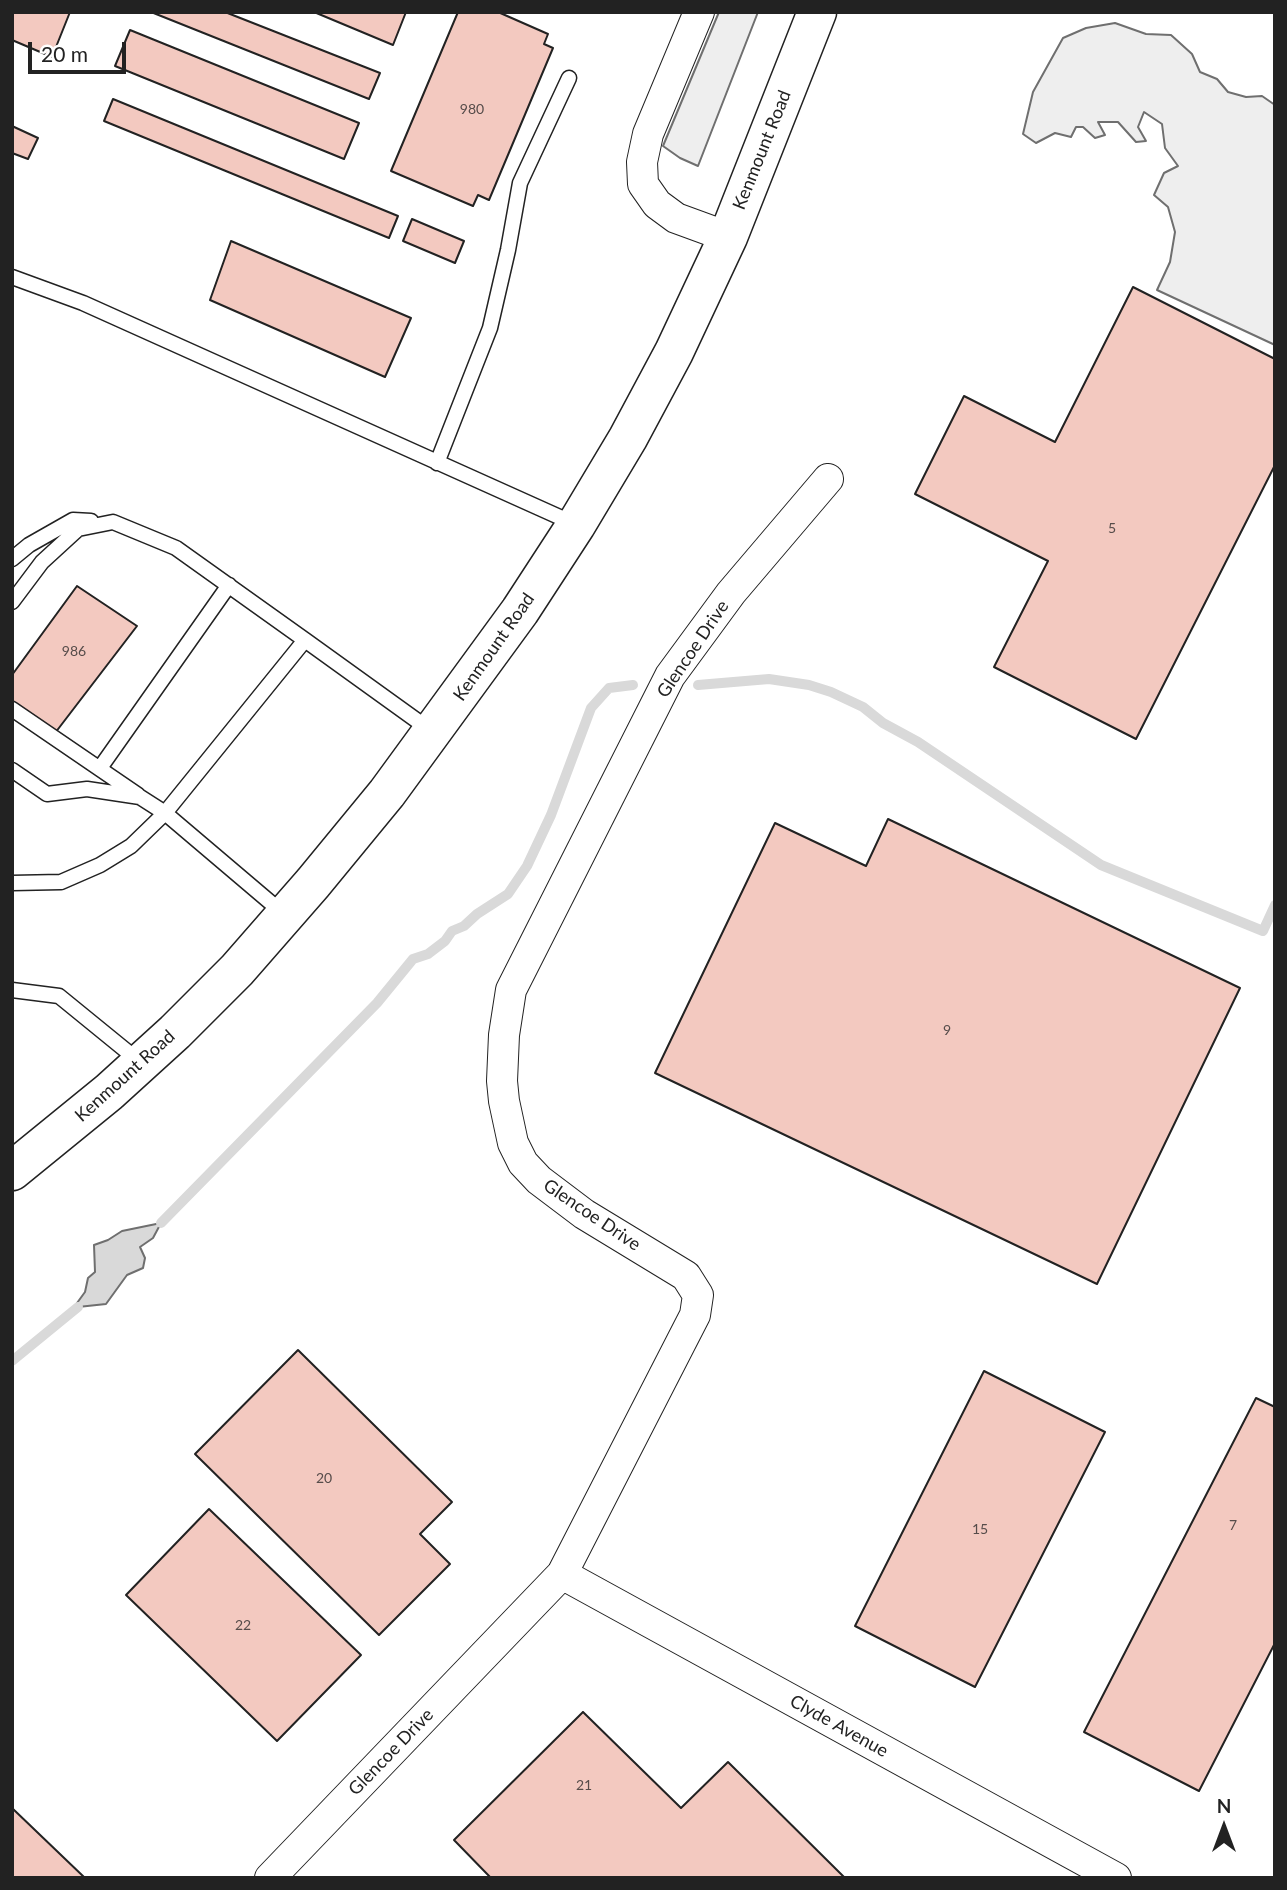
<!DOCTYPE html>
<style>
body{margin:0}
#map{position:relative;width:1287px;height:1890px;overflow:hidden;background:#fff;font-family:Lato,sans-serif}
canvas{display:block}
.frame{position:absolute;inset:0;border:14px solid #222;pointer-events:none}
.north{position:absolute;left:1189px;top:1792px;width:70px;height:70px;-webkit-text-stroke:5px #fff;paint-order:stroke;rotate:0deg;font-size:19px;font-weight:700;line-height:28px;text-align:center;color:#222}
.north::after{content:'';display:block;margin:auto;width:24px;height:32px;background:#222;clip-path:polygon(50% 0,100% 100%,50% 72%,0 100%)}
.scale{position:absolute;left:28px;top:42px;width:98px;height:32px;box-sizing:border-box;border:4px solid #222;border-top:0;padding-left:9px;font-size:21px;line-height:24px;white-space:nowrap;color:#222;-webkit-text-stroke:5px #fff;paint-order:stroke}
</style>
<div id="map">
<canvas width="1287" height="1890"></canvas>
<div class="frame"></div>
<div class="north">N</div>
<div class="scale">20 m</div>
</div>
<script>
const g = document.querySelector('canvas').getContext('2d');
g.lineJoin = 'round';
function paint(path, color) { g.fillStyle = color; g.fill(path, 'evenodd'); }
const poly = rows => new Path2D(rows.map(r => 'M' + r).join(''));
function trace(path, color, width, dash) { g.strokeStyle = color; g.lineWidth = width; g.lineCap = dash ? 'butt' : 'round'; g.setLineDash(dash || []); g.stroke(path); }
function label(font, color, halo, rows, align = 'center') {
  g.font = font + ' Lato,sans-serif'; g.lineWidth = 5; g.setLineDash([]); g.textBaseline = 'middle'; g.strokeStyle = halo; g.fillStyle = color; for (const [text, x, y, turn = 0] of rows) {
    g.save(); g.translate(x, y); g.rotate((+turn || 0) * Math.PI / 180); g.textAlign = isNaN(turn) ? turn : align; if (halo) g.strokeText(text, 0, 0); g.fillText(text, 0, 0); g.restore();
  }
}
const green = poly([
 [719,12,758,12,698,166,680,158,663,146,719,12],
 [1115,23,1146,34,1171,35,1192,54,1200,72,1217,79,1228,92,1246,97,1262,96,1275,105,1275,345,1157,290,1170,262,1175,232,1168,207,1154,195,1164,173,1178,166,1165,148,1162,124,1144,112,1138,127,1146,141,1136,142,1118,122,1098,122,1105,135,1095,138,1083,127,1076,127,1071,137,1055,133,1036,143,1023,134,1033,92,1063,38,1086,28,1115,23]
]);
paint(green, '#eee');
trace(green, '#6f6f6f', 2);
const water = poly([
 [161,1223,153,1238,140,1247,145,1258,143,1268,127,1275,106,1304,78,1307,77,1303,85,1292,88,1278,95,1272,94,1245,108,1240,122,1231,161,1223]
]);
paint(water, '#d9d9d9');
trace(water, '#6f6f6f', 2);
trace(poly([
 [698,685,769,679,809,685,831,692,863,707,883,723,918,742,1101,865,1263,931,1275,905],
 [161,1223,377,1003,413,959,428,954,445,941,452,931,464,926,477,914,508,894,527,866,551,815,591,708,609,688,633,685],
 [12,1361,78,1307]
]), '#d9d9d9', 10);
const building = poly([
 [12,12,70,12,52,57,12,40,12,12],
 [151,12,225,12,380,73,369,99,151,12],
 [314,12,406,12,393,45,314,12],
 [458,12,498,12,548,34,544,44,553,48,489,200,478,195,473,206,391,171,458,12],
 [130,30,359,123,344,159,115,66,130,30],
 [113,99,398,216,389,238,104,121,113,99],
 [12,126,38,138,28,159,12,153,12,126],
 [412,219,464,241,455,263,403,241,412,219],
 [231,241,411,318,385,377,210,300,231,241],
 [1133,287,1275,359,1275,465,1136,739,994,667,1048,561,915,494,964,396,1055,442,1133,287],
 [77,586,137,626,52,737,12,712,12,675,77,586],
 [888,819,1240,988,1097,1284,655,1073,775,823,866,866,888,819],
 [298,1350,452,1502,420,1534,450,1564,379,1635,195,1454,298,1350],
 [984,1371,1105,1432,975,1687,855,1626,984,1371],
 [1256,1398,1275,1407,1275,1643,1199,1791,1084,1732,1256,1398],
 [209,1509,361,1655,277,1741,126,1595,209,1509],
 [583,1712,681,1808,728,1762,845,1878,491,1878,454,1840,583,1712],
 [12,1808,85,1878,12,1878,12,1808]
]);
paint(building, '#f3c9c0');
trace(building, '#222', 2);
const service = poly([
 [12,277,83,303,575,524],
 [437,463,490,328,508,250,520,183,569,78],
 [12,559,29,545,73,520,91,521],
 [12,602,42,562,78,529,113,522,176,548,305,640],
 [12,709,138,795],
 [100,768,229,585],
 [12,770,47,794,87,789,140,797,165,813,131,846,100,865,61,882,12,883],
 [284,914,165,813,305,640,430,730],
 [12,990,59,996,140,1062]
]);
const minor = poly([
 [699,12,648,134,642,162,643,184,657,204,676,218,728,237],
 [562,1574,1116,1878],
 [270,1878,562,1574,695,1315,698,1295,686,1276,584,1214,539,1180,523,1163,513,1143,504,1101,502,1081,504,1035,511,990,670,676,731,593,828,479]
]);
const primary = poly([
 [12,1171,109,1092,175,1032,237,970,313,883,387,793,520,611,576,525,628,438,674,352,728,237,817,12]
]);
trace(service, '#222', 17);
trace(minor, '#222', 32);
trace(primary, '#222', 41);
trace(service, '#fff', 14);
trace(minor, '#fff', 30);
trace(primary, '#fff', 38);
label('14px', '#564c4a', null, [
 ["980",472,109],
 ["5",1112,528],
 ["986",74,651],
 ["9",947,1030],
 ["20",324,1478],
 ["7",1233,1525],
 ["15",980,1529],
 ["22",243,1625],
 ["21",584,1785]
]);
label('18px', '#222', '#fff', [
 ["Kenmount Road",762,150,-68],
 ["Kenmount Road",494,647,-55],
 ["Glencoe Drive",693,649,-56],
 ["Kenmount Road",125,1076,-42],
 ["Glencoe Drive",592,1215,34],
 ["Clyde Avenue",839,1726,29],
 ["Glencoe Drive",391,1752,-46]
]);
</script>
